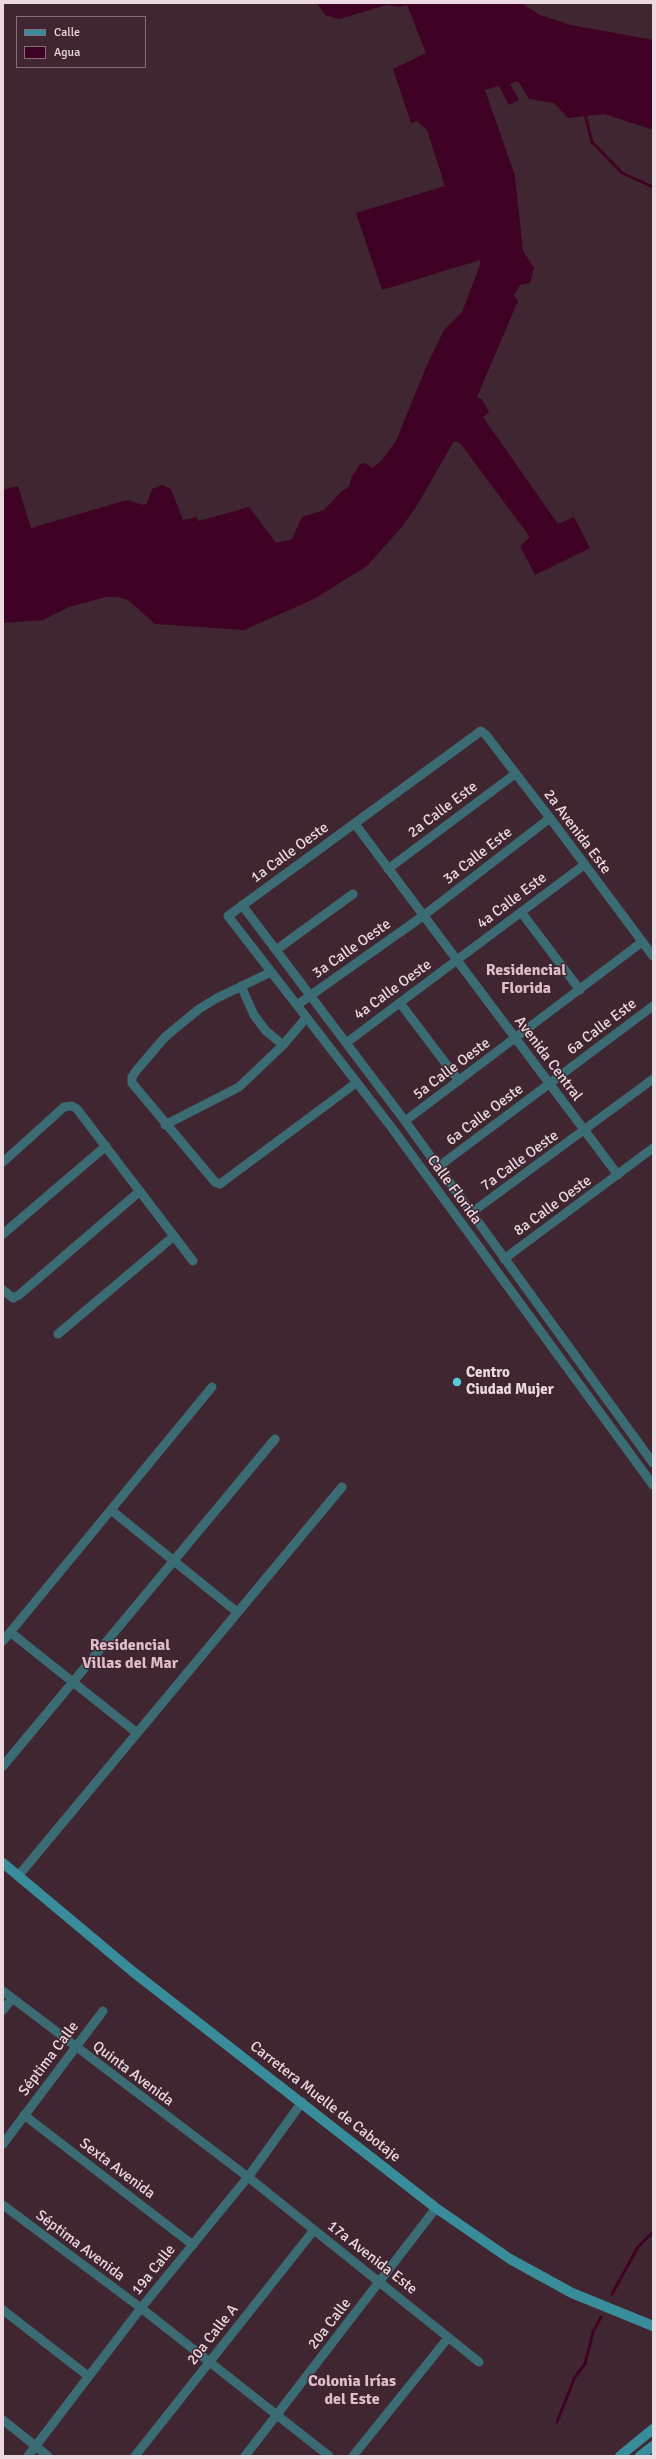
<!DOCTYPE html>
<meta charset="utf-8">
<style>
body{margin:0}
#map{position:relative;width:656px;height:2459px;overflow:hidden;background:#402631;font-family:Signika,sans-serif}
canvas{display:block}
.frame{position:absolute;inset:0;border:4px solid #ebd9df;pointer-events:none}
.legend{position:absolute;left:16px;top:16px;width:130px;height:52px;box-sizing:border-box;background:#402631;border:1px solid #846e77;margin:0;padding:5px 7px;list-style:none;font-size:12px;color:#ebd9df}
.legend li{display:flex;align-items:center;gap:8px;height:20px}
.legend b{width:20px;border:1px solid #846e77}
</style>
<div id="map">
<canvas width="656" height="2459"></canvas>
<div class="frame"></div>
<ul class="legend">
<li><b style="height:5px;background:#398d9b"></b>Calle</li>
<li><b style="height:11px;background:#3f0224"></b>Agua</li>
</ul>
</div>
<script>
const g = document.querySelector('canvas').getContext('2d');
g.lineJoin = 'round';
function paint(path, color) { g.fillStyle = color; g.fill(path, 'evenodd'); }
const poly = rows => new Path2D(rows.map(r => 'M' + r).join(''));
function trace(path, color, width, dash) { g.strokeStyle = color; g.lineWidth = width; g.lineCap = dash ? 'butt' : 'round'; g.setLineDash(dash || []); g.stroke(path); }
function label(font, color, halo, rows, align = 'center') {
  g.font = font + ' Signika,sans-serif'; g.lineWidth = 3; g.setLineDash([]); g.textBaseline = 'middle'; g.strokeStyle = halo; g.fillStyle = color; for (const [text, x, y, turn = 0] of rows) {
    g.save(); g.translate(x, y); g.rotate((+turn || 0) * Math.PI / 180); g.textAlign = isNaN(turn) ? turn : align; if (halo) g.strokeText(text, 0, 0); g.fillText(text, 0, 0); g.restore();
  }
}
paint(poly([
 [317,3,521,3,540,15,571,25,653,40,653,130,604,114,568,118,554,103,529,99,518,81,510,84,519,100,509,105,499,86,485,90,515,176,523,251,534,268,530,283,520,285,514,295,518,301,477,397,482,399,489,412,483,417,558,524,574,517,590,548,535,575,520,546,530,537,460,443,454,441,418,504,401,528,367,566,314,599,244,630,155,624,128,600,117,597,106,597,69,607,43,620,3,623,3,490,18,486,31,528,127,500,144,505,147,503,152,489,162,485,171,489,183,520,196,517,199,521,249,507,276,543,292,539,302,517,324,510,342,491,349,487,352,476,360,464,364,463,373,468,382,460,396,441,427,365,444,330,462,312,480,265,480,260,382,290,356,213,445,186,427,130,417,121,411,123,393,69,426,53,407,5,399,7,387,5,339,19,325,15]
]), '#3f0224');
trace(poly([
 [585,114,592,142,622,173,653,187],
 [612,2294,638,2247,653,2232],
 [557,2422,575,2377,585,2364,593,2332,601,2317]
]), '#3f0224', 3);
trace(poly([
 [355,824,618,1175],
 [388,869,515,774],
 [242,905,405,1121,653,1463],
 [521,912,580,990],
 [276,950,353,894],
 [653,956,550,818,486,735,481,731,228,916,392,1128,653,1485],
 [271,972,217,998,199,1009,165,1037,136,1071,132,1077,132,1083,215,1182,220,1184,356,1083],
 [241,986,254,1015,266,1031,283,1045],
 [400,1003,459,1081],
 [297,1005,423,916,550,818],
 [346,1043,584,865],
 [405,1121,642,942],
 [165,1125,239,1087,283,1045,306,1018],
 [3,1162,64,1107,72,1106,77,1109,193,1261],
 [438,1167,653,1006],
 [471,1213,653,1079],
 [3,1234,106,1146],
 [504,1259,653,1148],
 [3,1290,13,1298,19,1295,140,1191],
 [58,1334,174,1236],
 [111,1510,237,1612],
 [10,1632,137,1733],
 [3,1641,212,1387],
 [3,1766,275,1439],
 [19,1875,342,1487],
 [3,1991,248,2177,479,2362],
 [3,2010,12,1999],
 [24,2115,193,2245],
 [3,2144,103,2011],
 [3,2205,141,2308,329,2456],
 [3,2310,88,2376],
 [3,2420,48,2456],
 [28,2456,141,2308,248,2177,302,2102],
 [135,2456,314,2230],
 [245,2456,436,2208],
 [353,2456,448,2338]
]), '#3b6c74', 9);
trace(poly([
 [3,1863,132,1971,436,2208,510,2259,572,2293,653,2326],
 [620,2456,653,2429],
 [640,2456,653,2446]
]), '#398d9b', 10);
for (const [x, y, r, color] of [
 [457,1382,5,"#54cadd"]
]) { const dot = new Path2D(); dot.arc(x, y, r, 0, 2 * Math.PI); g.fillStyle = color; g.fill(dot); trace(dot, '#402631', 1.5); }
label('15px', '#ebd9df', '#402631', [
 ["2a Calle Este",443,810,-37],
 ["2a Avenida Este",577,832,53],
 ["1a Calle Oeste",290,853,-36],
 ["3a Calle Este",478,856,-38],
 ["4a Calle Este",512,901,-37],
 ["3a Calle Oeste",352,949,-35],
 ["4a Calle Oeste",393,990,-36],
 ["6a Calle Este",602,1027,-37],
 ["Avenida Central",548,1059,53],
 ["5a Calle Oeste",452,1069,-37],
 ["6a Calle Oeste",485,1115,-37],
 ["7a Calle Oeste",520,1161,-36],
 ["Calle Florida",454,1190,54],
 ["8a Calle Oeste",553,1206,-36],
 ["Séptima Calle",49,2059,-53],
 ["Quinta Avenida",133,2074,37],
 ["Carretera Muelle de Cabotaje",325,2102,38],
 ["Sexta Avenida",117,2169,37],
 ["Séptima Avenida",80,2246,37],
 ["17a Avenida Este",372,2258,38],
 ["19a Calle",154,2270,-51],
 ["20a Calle",330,2324,-52],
 ["20a Calle A",213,2335,-52]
]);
label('bold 15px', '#ebd9df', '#402631', [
 ["Centro",466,1373],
 ["Ciudad Mujer",466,1390]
], 'left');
label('bold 16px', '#e0bdca', '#402631', [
 ["Residencial",526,971],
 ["Florida",526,989],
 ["Residencial",130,1646],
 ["Villas del Mar",130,1664],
 ["Colonia Irías",352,2382],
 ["del Este",352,2400]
]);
</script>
